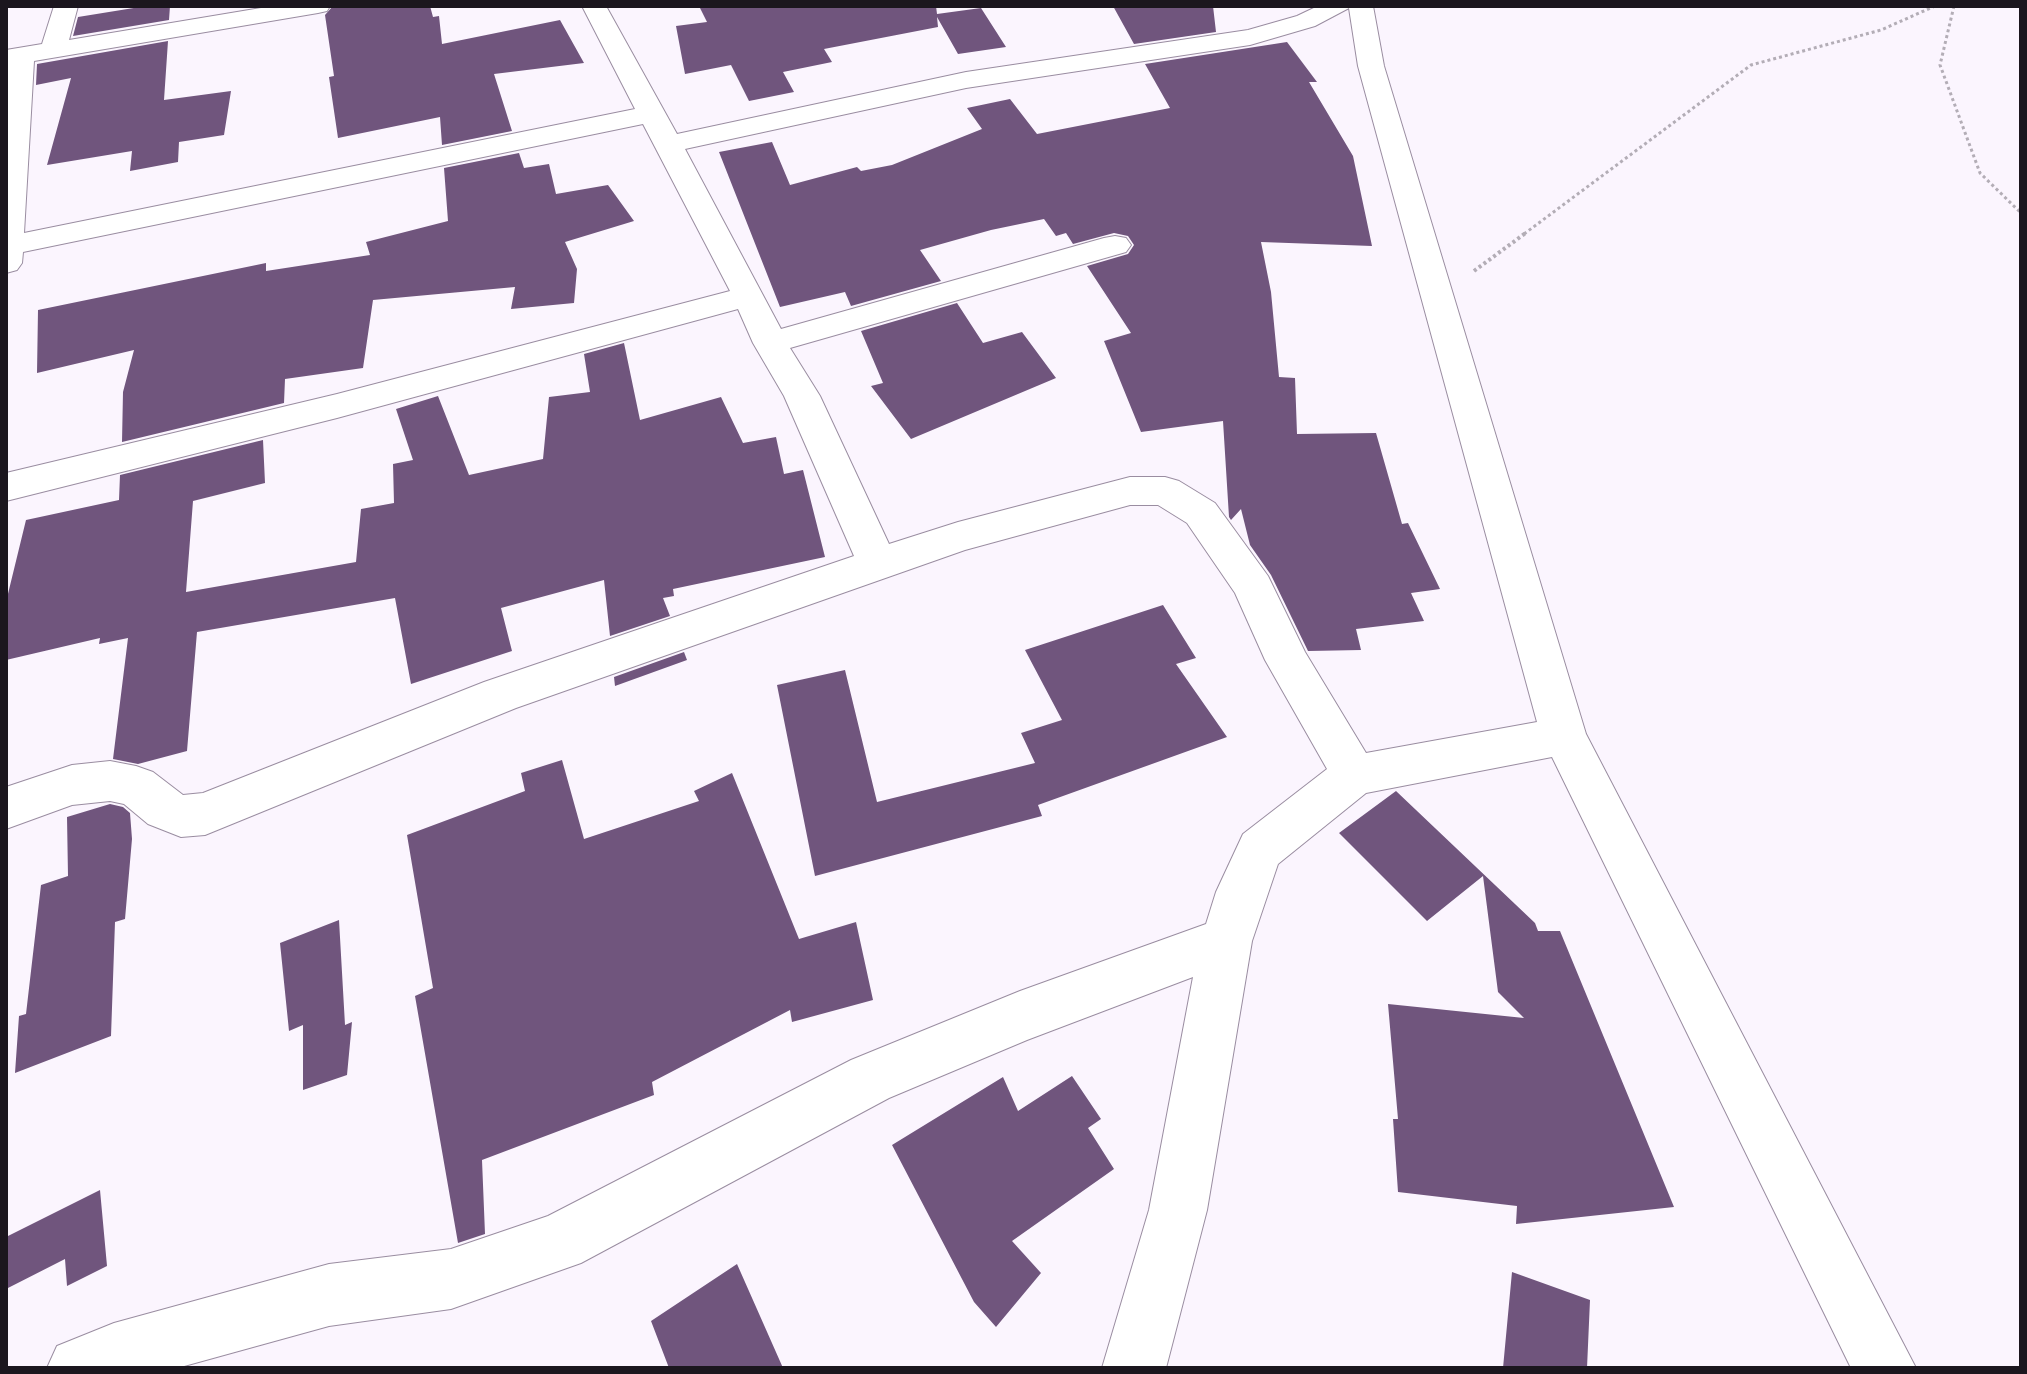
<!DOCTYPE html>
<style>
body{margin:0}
#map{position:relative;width:2027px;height:1374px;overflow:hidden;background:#fbf5fe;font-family:"Times New Roman",serif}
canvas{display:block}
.frame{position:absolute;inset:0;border:8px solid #1b161e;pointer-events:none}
</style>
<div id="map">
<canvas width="2027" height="1374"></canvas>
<div class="frame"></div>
</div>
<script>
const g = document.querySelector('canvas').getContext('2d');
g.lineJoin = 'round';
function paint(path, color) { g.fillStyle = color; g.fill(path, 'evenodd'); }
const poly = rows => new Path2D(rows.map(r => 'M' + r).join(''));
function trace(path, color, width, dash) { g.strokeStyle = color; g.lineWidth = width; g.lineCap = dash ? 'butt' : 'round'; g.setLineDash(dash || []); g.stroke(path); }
paint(poly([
 [146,6,170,6,169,20,73,36,78,17],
 [333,6,430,6,433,17,439,16,442,44,560,20,584,63,494,74,512,131,442,145,440,117,338,138,329,77,334,76,325,15],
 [699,6,936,6,937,14,981,8,1006,47,958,54,937,17,938,27,824,49,832,62,783,72,794,92,749,101,731,65,685,74,676,26,707,22],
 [1113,6,1213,6,1216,32,1134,44],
 [168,41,164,100,231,91,224,135,179,142,178,162,130,171,132,151,47,165,71,78,36,85,37,64],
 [1287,42,1317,82,1309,82,1353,156,1372,246,1261,242,1271,292,1279,377,1295,378,1297,434,1376,433,1402,524,1408,523,1440,589,1411,593,1424,621,1356,629,1361,650,1308,651,1271,575,1250,545,1241,509,1231,520,1229,517,1223,421,1141,432,1104,341,1131,333,1087,266,1128,254,1134,245,1128,236,1114,233,1073,244,1066,233,1056,236,1044,219,991,230,920,250,941,281,851,306,845,292,780,307,719,152,772,142,790,185,857,167,861,171,892,165,982,129,967,108,1010,99,1037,134,1170,108,1145,64],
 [519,153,524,168,549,164,556,194,608,185,634,221,565,242,577,269,574,303,511,309,515,287,373,300,363,368,285,379,284,403,122,442,123,392,134,350,37,373,38,310,266,263,266,271,370,255,366,242,448,221,444,168],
 [957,303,983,343,1022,332,1056,378,911,439,871,386,883,383,861,331],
 [624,343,640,420,721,397,743,443,776,437,784,474,803,470,825,557,673,589,674,596,663,598,670,616,610,636,604,580,501,608,512,651,411,684,395,598,197,632,187,751,138,764,113,759,128,638,99,644,100,638,6,660,6,602,26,520,119,500,120,475,263,440,265,483,193,501,186,592,356,562,361,509,394,503,393,464,413,460,396,409,438,396,469,475,543,459,549,397,590,392,584,354],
 [1163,605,1196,658,1176,664,1227,737,1038,805,1042,816,815,876,777,685,845,670,877,802,1035,763,1021,733,1062,720,1025,650],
 [684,652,687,660,615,686,614,677],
 [562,760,584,839,699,801,694,791,732,773,799,939,856,922,873,1000,792,1022,790,1010,652,1082,654,1095,482,1160,485,1234,458,1243,415,996,433,988,407,835,525,791,521,773],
 [1396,791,1535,923,1538,931,1560,931,1674,1207,1516,1224,1517,1206,1398,1192,1393,1119,1398,1119,1388,1004,1524,1018,1498,992,1483,876,1427,921,1339,833],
 [110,804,123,807,130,813,132,839,125,919,115,922,111,1036,15,1073,19,1016,26,1014,41,885,68,876,67,817],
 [339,920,345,1025,352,1022,347,1075,303,1090,303,1025,289,1031,280,943],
 [1072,1076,1101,1119,1088,1128,1114,1169,1012,1241,1041,1273,996,1327,974,1302,892,1145,1003,1077,1018,1111],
 [100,1190,107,1266,67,1286,65,1259,6,1289,6,1237],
 [737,1264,783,1368,669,1368,651,1321],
 [1512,1272,1590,1300,1587,1368,1503,1368]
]), '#70557d');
const minor = poly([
 [54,6,78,6,69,40,273,6,330,6,327,11,318,13,34,61,24,233,635,109,582,6,606,6,677,134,966,72,1248,30,1297,16,1318,6,1373,6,1384,66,1586,734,1916,1368,1851,1368,1552,757,1366,793,1278,864,1252,941,1207,1210,1166,1368,1102,1368,1149,1210,1193,977,1027,1040,889,1098,581,1263,451,1309,329,1326,177,1368,47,1368,57,1346,114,1323,329,1264,451,1249,548,1216,851,1060,1020,991,1206,924,1216,892,1243,834,1327,769,1265,660,1235,593,1187,523,1158,505,1130,505,965,550,516,708,205,835,181,837,148,824,124,804,110,801,72,805,6,829,6,787,72,765,110,761,136,766,153,772,183,795,203,793,484,682,854,556,784,396,753,343,738,309,337,418,6,501,6,473,337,394,730,291,643,124,23,252,22,263,17,270,6,273,6,50,42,44,54,6],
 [1349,8,1358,66,1537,722,1366,753,1305,652,1268,576,1215,503,1179,481,1165,477,1130,477,958,522,889,544,820,396,790,348,1126,252,1131,245,1126,238,1115,236,1104,238,781,329,685,149,966,88,1250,45,1315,26,1349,8]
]);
trace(minor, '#9a8da1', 2);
trace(poly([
 [1954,6,1940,65,1980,173,2021,213],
 [1524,234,1751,65,1881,30,1935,6]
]), '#b3adb6', 3, [3, 3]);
trace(poly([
 [1474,271,1527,232]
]), '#b3adb6', 4, [3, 3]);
paint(minor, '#fff');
</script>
